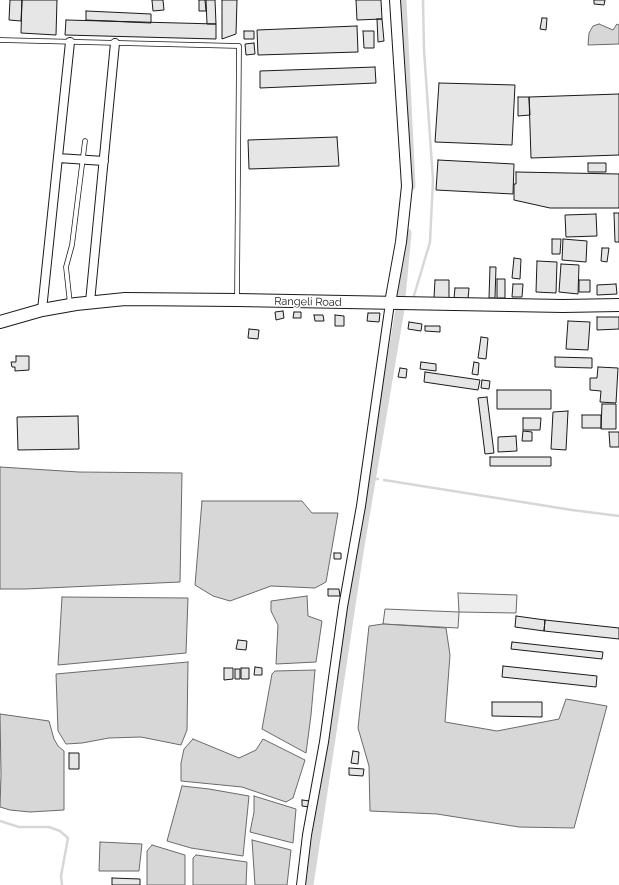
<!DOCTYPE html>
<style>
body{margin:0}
canvas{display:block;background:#fff}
</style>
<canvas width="619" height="885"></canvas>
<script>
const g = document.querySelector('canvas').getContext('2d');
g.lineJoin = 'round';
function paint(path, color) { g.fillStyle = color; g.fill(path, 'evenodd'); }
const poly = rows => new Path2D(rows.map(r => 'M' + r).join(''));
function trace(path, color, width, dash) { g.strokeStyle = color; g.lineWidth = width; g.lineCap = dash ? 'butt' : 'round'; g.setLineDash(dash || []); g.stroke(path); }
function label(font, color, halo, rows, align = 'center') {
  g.font = font + ' Raleway,sans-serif'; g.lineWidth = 3; g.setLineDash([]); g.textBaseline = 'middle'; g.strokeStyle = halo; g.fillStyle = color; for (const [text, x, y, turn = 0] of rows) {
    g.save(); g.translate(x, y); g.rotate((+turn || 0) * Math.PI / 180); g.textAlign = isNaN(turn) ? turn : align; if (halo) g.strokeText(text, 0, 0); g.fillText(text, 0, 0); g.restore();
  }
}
const built = poly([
 [458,593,517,595,516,613,459,612,458,628,383,624,385,609,459,612,458,593]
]);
paint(built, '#ededed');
trace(built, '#6a6a6a', 1);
const water = poly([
 [599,24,613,30,617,24,619,25,619,44,588,45,589,33,593,26,599,24],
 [0,467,79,472,182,473,180,582,25,589,0,589,0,467],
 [202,501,302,501,312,513,338,513,326,582,315,588,271,586,230,601,213,596,195,585,202,501],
 [307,596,308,616,322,621,316,662,276,664,278,625,271,611,271,601,307,596],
 [62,597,188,598,186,653,58,665,62,597],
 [383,624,446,628,450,655,445,722,497,731,559,719,566,699,607,706,574,828,519,827,437,814,370,811,369,766,358,728,369,626,383,624],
 [188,662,187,730,181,745,141,737,109,738,82,743,66,744,58,731,56,674,188,662],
 [315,670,311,715,306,753,262,729,272,674,275,671,315,670],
 [0,714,49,721,54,739,58,746,64,751,64,810,30,812,10,810,0,807,1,775,0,714],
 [193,739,239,758,256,750,263,739,305,760,293,798,286,802,242,787,181,781,181,763,184,749,193,739],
 [182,786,209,789,249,796,243,856,191,848,167,841,182,786],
 [254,796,296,809,293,843,250,832,254,812,254,796],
 [252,840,291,850,287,885,255,885,252,840],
 [100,842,142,844,139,871,99,871,100,842],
 [152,845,185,855,185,885,147,885,147,851,152,845],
 [196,855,247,862,246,885,193,885,193,858,196,855]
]);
paint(water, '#d7d7d7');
trace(water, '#6a6a6a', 1);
trace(poly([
 [413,299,430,242,433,180,424,50,423,0],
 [372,479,378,479],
 [384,480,572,510,619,516],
 [0,821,19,827,49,827,60,831,68,838,61,876,62,885]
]), '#d7d7d7', 2.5);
trace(poly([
 [402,0,411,186],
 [309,885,359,552,400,309,407,233]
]), '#d7d7d7', 9);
const building = poly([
 [10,0,22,0,21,21,9,20,10,0],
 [22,0,57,0,56,35,21,33,22,0],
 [152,0,163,0,164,10,153,11,152,0],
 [199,0,205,0,206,11,199,11,199,0],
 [206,0,215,0,216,24,207,24,206,0],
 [222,0,237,0,236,34,222,39,222,0],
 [356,0,381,0,382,19,357,20,356,0],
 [594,0,605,0,604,5,594,4,594,0],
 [86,11,151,14,151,23,86,20,86,11],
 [542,18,547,18,546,30,540,29,542,18],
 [377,19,382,19,384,41,378,42,377,19],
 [66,20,216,24,216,39,65,35,66,20],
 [357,26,358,52,258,55,257,30,357,26],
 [244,31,254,31,254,39,244,39,244,31],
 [363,31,374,31,374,48,364,48,363,31],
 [254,43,255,54,246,55,245,44,254,43],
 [375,67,376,83,260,88,260,71,375,67],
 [439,83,515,85,512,145,435,142,439,83],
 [619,94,619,155,531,158,529,97,619,94],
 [518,97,529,97,530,115,518,116,518,97],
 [337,137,339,166,249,169,248,140,337,137],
 [438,160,514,164,513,194,436,190,438,160],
 [588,163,606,163,606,172,588,172,588,163],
 [516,172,619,174,619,208,550,208,514,200,514,184,516,184,516,172],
 [614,213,619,213,619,242,615,242,614,213],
 [596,214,597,236,566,237,565,215,596,214],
 [552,239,561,239,560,254,552,254,552,239],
 [563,239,587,241,586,262,562,260,563,239],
 [602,248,609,248,607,262,601,261,602,248],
 [514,258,521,259,520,279,512,278,514,258],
 [537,261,557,262,556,293,536,292,537,261],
 [561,264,579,265,578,294,559,292,561,264],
 [490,267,496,267,495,298,489,298,490,267],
 [497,279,505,279,505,298,497,298,497,279],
 [435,280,449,280,449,298,434,298,435,280],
 [579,280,590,280,590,292,579,292,579,280],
 [513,284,523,284,522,297,512,297,513,284],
 [616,284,617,294,597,295,597,285,616,284],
 [455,288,469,288,468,299,454,298,455,288],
 [283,311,284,318,276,320,275,312,283,311],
 [294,312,301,312,301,318,293,318,294,312],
 [368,313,380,313,379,322,367,321,368,313],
 [314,315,323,315,324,321,315,321,314,315],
 [335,315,344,316,344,326,335,326,335,315],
 [597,317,619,317,619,329,597,330,597,317],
 [568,321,590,322,588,350,566,349,568,321],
 [409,322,422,324,421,331,408,329,409,322],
 [425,326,440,326,440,332,425,331,425,326],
 [249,329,259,330,258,339,248,338,249,329],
 [481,337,488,338,486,359,478,358,481,337],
 [16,356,29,356,29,370,15,371,15,367,12,367,11,362,16,362,16,356],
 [555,357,592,358,592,368,555,367,555,357],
 [421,362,436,364,436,371,420,369,421,362],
 [474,362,479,363,478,375,472,374,474,362],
 [598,367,618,368,616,403,600,402,601,391,590,390,590,378,597,378,598,367],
 [400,368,407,369,406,378,398,377,400,368],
 [425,372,480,380,478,390,424,382,425,372],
 [482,380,490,381,489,389,481,388,482,380],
 [497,390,551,390,551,409,497,409,497,390],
 [487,397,494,453,485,454,478,398,487,397],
 [602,404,616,404,616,429,601,429,602,404],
 [568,411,566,450,551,449,553,412,568,411],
 [582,415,601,415,601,428,582,428,582,415],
 [78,416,79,449,18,450,17,417,78,416],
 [523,418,541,418,540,430,523,430,523,418],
 [523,431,532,432,532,441,522,441,523,431],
 [609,432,619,432,619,447,610,447,609,432],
 [516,436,517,451,498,452,498,437,516,436],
 [490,457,551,457,551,466,490,466,490,457],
 [334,553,341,553,341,559,334,559,334,553],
 [328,589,339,589,340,596,328,596,328,589],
 [516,616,545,620,544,631,515,627,516,616],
 [545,620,619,628,619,639,544,631,545,620],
 [238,640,247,641,246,650,236,649,238,640],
 [512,642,603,652,602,659,511,649,512,642],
 [503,666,597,676,596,687,502,677,503,666],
 [255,667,262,668,262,675,254,675,255,667],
 [224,668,233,668,233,679,224,680,224,668],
 [241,668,249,668,249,679,241,679,241,668],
 [235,669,240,669,240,679,235,679,235,669],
 [492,702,542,702,542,717,492,716,492,702],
 [353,751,359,752,358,764,351,763,353,751],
 [69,753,79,753,79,769,69,769,69,753],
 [349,768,364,769,363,776,349,775,349,768],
 [302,800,310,801,310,807,302,806,302,800],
 [112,878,140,879,140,885,112,885,112,878]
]);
paint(building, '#e6e6e6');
trace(building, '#1a1a1a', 1);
const service = poly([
 [0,40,239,46,237,299],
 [70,304,66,267,72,245,85,141]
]);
const minor = poly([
 [58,158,104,161],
 [90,302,115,43],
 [42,310,70,42],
 [301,885,307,835,324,742,343,607,361,506,390,303]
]);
const tertiary = poly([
 [390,303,401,242,407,186,395,0]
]);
const primary = poly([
 [0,322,42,310,76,304,125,299,237,300,563,306,619,305]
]);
trace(service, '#1a1a1a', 5.5);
trace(minor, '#1a1a1a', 10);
trace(tertiary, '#1a1a1a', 12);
trace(primary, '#1a1a1a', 14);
trace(service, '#fff', 4);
trace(minor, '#fff', 8);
trace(tertiary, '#fff', 10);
trace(primary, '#fff', 12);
label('11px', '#1a1a1a', '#fff', [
 ["Rangeli Road",308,302,1]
]);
</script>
